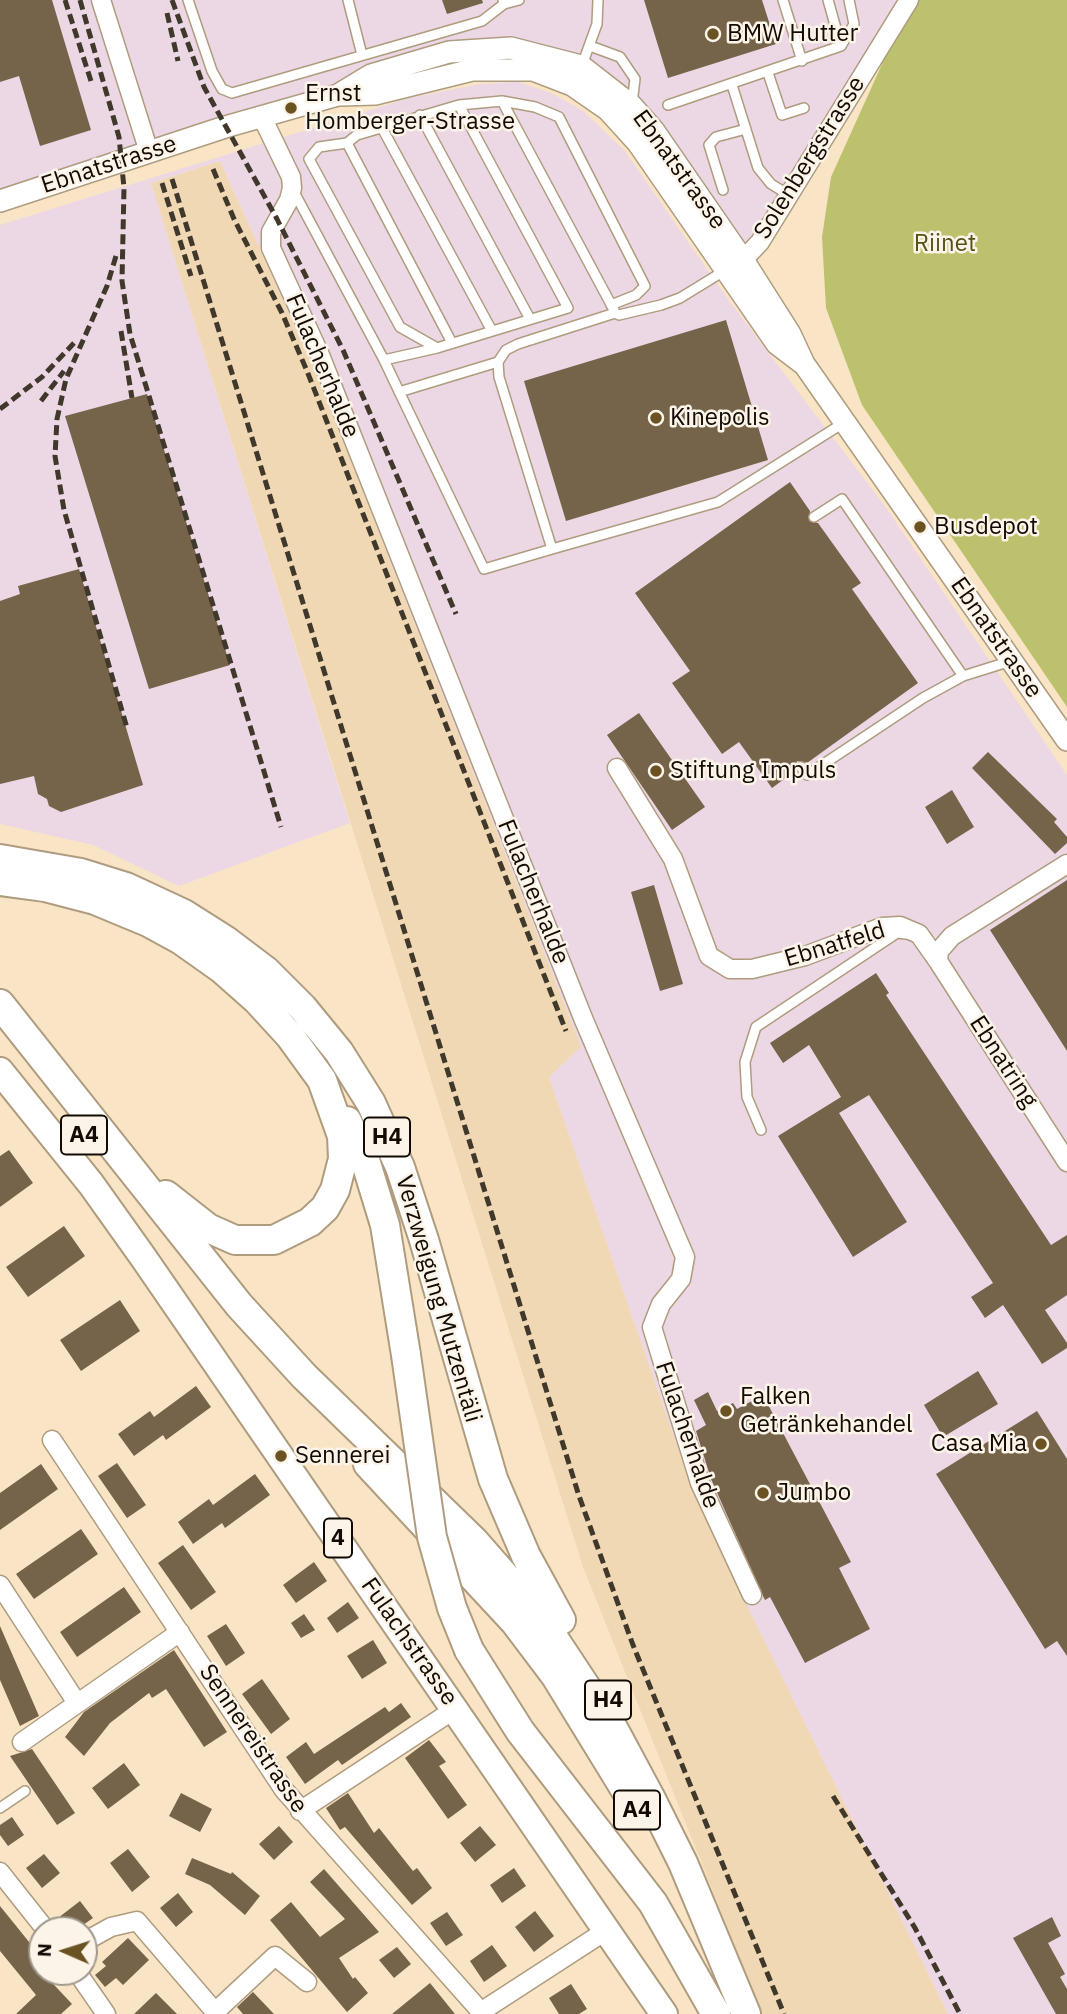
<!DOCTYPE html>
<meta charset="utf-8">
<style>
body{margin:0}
#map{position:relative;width:1067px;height:2014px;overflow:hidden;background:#f9e5c6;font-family:"IBM Plex Sans",sans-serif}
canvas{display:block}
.north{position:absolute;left:28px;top:1916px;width:70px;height:70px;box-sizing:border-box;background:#fcf4e8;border:2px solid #9e978c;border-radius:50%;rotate:273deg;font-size:19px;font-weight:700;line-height:28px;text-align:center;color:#110b03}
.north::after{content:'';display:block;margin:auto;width:24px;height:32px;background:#6b5223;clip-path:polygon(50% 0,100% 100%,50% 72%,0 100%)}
</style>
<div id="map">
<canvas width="1067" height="2014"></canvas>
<div class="north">N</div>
</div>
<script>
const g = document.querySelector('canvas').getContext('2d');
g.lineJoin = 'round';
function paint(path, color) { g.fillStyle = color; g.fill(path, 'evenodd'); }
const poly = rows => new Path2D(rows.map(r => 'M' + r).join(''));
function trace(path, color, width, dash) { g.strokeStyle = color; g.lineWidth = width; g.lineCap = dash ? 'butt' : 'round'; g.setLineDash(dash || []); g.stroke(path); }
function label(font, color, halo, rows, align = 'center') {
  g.font = font + ' "IBM Plex Sans",sans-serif'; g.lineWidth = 5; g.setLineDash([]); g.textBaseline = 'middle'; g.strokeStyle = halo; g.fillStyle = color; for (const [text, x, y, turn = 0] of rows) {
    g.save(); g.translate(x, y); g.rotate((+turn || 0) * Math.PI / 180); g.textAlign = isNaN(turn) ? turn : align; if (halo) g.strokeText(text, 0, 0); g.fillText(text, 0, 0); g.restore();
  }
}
paint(poly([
 [220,161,317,375,581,1047,549,1077,676,1443,729,1569,948,2014,762,2014,583,1567,151,183]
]), '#efd8b3');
paint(poly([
 [0,0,909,0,743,260,661,159,545,65,509,58,437,65,0,201],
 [518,82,551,93,582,110,624,150,730,302,887,509,1067,775,1067,2014,948,2014,729,1569,676,1443,549,1077,581,1047,317,375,220,161,151,183,350,823,179,886,93,845,0,824,0,225,409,98,480,84]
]), '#ecd7e5');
paint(poly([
 [911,0,1067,0,1067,707,862,405,826,308,822,237,831,177]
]), '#bcc16e');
paint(poly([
 [0,0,52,0,91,130,40,146,19,76,0,82],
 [442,0,482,0,483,3,447,14],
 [644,0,762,0,776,44,668,78],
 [726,320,768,460,566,521,524,381],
 [147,394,230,665,149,689,65,416],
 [790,482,810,511,809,521,818,523,861,583,852,589,918,683,807,763,797,761,795,771,772,788,739,742,722,754,672,683,690,671,635,593],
 [79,569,143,785,61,812,49,806,47,799,38,794,34,776,0,784,0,601,20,594,18,586],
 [639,713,705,807,672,830,607,735],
 [988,752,1057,819,1054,822,1067,837,1067,843,1055,854,972,768],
 [952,790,974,827,947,844,925,807],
 [1067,880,1067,1051,990,930],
 [654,885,683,984,660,991,631,892],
 [876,973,889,993,886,995,1051,1245,1067,1235,1067,1295,1045,1310,1067,1343,1067,1348,1042,1364,1003,1305,985,1318,971,1297,993,1283,869,1095,839,1113,907,1222,853,1257,778,1136,841,1097,809,1045,783,1063,770,1043],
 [9,1150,33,1183,0,1207,0,1156],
 [64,1226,85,1256,28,1297,6,1267],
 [120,1300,140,1331,81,1371,60,1340],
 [978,1371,998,1404,943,1437,924,1405],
 [196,1386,211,1407,166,1440,163,1435,134,1456,118,1434,150,1411,154,1417],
 [708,1392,717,1411,733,1403,737,1409,763,1395,851,1562,839,1568,870,1629,805,1663,770,1597,765,1600,763,1596,711,1479,696,1431,706,1425,694,1400],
 [1037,1411,1067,1459,1067,1656,1057,1641,1045,1649,936,1474],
 [117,1463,146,1505,127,1518,98,1476],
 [41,1464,58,1489,0,1530,0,1493],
 [255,1474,270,1495,225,1528,222,1523,193,1544,178,1522,209,1499,213,1505],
 [81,1529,98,1554,34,1599,16,1574],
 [183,1545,216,1592,191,1610,158,1563],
 [314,1562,327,1581,296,1603,283,1585],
 [124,1587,141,1612,77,1657,60,1632],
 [348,1602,359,1618,337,1633,327,1618],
 [304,1614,315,1630,301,1638,291,1623],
 [226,1624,245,1653,226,1666,207,1636],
 [0,1626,39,1716,20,1726,0,1680],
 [373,1640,387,1663,362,1679,347,1656],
 [174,1650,227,1732,204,1747,166,1689,152,1698,149,1693,110,1723,84,1756,65,1737,84,1712],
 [262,1679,290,1719,271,1734,242,1694],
 [401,1703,411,1717,342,1765,338,1760,305,1784,286,1757,306,1742,314,1754,385,1707,389,1712],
 [429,1740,446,1762,439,1766,467,1805,448,1819,405,1758],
 [32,1749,75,1813,57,1825,10,1756],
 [124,1763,140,1785,108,1809,92,1788],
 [181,1793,212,1809,200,1832,169,1816],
 [348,1793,374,1833,379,1828,413,1871,417,1868,432,1888,412,1905,345,1827,340,1830,326,1808],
 [12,1817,24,1835,8,1846,0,1835,0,1825],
 [279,1826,293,1842,274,1860,259,1844],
 [480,1826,496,1845,475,1862,460,1843],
 [128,1849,150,1877,132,1892,110,1863],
 [44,1854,60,1873,42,1888,26,1868],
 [192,1858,231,1874,232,1872,260,1896,245,1915,210,1885,185,1874],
 [514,1868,526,1886,502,1903,490,1885],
 [324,1869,379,1932,339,1958,353,1979,355,1977,368,1993,347,2012,270,1920,291,1902,320,1937,345,1919,310,1882],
 [178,1893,193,1912,176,1927,160,1908],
 [80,1901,93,1918,76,1930,67,1930,58,1918],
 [0,1906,42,1958,42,1972,72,2004,61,2014,16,2014,36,1995,0,1951],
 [535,1911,554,1936,534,1952,515,1927],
 [447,1912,463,1935,446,1946,430,1923],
 [1052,1917,1061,1936,1048,1943,1065,1974,1060,1977,1067,1989,1067,2014,1056,2014,1013,1938],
 [128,1938,149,1960,123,1985,116,1978,105,1987,95,1975,106,1966,102,1962],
 [492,1945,507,1966,484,1982,470,1961],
 [397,1947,411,1964,394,1978,379,1960],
 [430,1983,455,2014,392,2014],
 [571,1984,587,2009,579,2014,559,2014,549,1998],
 [253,1992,274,2014,243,2014,237,2007],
 [156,1993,177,2014,134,2014]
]), '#756449');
const service = poly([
 [188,0,212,71,222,89,232,93,482,21,504,4],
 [348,0,362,55],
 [503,0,504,4,519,0],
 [783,0,802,61],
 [828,0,841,46],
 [590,46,620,57,635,79,632,103],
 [581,68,597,24,598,0],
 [768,73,782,115,804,108],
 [732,85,758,168,771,184,789,195],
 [502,101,614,310],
 [668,105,841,46,854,24,849,0],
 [420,115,530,319],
 [382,128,492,331],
 [347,143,357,135,459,105],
 [293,190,384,360,484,569,552,549],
 [723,190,709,145,716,137,746,129],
 [724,271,680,298,661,305,619,315,615,313,518,344,506,350,498,362,499,377,552,549,718,502,845,422],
 [437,348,400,327,309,159,319,147,347,143,452,343],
 [384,360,437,348,568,308,459,105,502,101,535,107,559,117,645,286,636,295,611,305],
 [399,392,498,362],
 [814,517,842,499,963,676],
 [801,767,807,775,923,698,963,676,1011,661],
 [761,1130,747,1097,745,1062,756,1027,897,933,906,934],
 [0,1808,25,1791]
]);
const minor = poly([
 [101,0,149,152],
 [262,117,291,177,292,188,289,200,271,232,271,248,320,355,583,1018,685,1257,681,1279,661,1304,652,1327,700,1483,752,1595],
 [732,267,743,260,760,242,909,0],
 [617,768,673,859,709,956,730,969,752,969,805,956,882,927,900,926,919,934,938,961],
 [1067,864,952,936,939,951,938,961,1067,1162],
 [52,1440,284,1790,483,2014],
 [0,1585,77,1703],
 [22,1742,180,1632],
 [300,1811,455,1709],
 [0,1872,46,1930],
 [84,1942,111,1927,137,1921,217,2014],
 [77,1972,106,2014],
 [482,2011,607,1930],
 [215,2012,275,1956,307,1982]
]);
const tertiary = poly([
 [341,95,375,94,472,70,533,70,572,85,608,110,638,143,777,344,802,363],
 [0,201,225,127,338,95,371,75,449,52,511,48,581,66,631,105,654,131,743,260,790,334,804,364,1067,740]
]);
const primary = poly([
 [0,1071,91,1184,143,1257,664,2014]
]);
const trunk = poly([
 [0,859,81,873,126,887,184,914,225,940,266,971,303,1008,339,1052,371,1103,400,1167,424,1240,493,1479,526,1556,561,1620],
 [0,881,45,887,95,900,148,922,181,940,222,969,257,1000,290,1036,322,1080,342,1136,343,1159,335,1190,325,1208,310,1222,274,1240,235,1240,208,1228,166,1195],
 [0,1004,239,1305,304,1376,474,1541,537,1613,613,1728,650,1797,683,1863,746,2014],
 [347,1121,366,1163,385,1225,406,1355],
 [368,1464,515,1622,555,1675,628,1794],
 [469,1650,520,1731,653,1903,716,2014]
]);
trace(service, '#af9c7f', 12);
trace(minor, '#af9c7f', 21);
trace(tertiary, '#af9c7f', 24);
trace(primary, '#af9c7f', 30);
trace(trunk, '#af9c7f', 32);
trace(service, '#fff', 9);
trace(minor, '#fff', 18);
trace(tertiary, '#fff', 21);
trace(primary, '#fff', 26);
trace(trunk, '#fff', 28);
trace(poly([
 [65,0,91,81],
 [80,0,119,137,124,188,122,281,130,334,281,827],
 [172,0,204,87,277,219,343,350,456,614],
 [167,13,178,61],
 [213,169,234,219,282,313,307,371,566,1031],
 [172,179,579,1496,633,1645,784,2014],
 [162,183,191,276],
 [116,256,107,286,66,379,57,419,55,456,64,510,127,728],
 [121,331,132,398],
 [41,401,64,371],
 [0,409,42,377,74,343],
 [833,1796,915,1928,960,2014]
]), '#40382b', 5, [10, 5]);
const trunkBridge = poly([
 [406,1355,432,1537,452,1608,469,1650]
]);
trace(trunkBridge, '#af9c7f', 32, []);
trace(trunkBridge, '#fff', 28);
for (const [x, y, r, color] of [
 [713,34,7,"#6b5223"],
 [291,108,7,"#6b5223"],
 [656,418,7,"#6b5223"],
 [920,527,7,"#6b5223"],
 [656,771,7,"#6b5223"],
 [726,1411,7,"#6b5223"],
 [1041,1444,7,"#6b5223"],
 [281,1456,7,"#6b5223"],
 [763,1493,7,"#6b5223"]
]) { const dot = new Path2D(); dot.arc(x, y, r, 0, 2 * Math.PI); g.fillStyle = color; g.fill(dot); trace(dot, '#fcf4e8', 2.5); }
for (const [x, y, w] of [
 [84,1135,46],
 [387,1137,46],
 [338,1538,28],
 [608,1700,46],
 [637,1810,46]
]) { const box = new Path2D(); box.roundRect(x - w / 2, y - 19.5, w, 39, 5); g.fillStyle = '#fcf4e8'; g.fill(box); trace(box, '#110b03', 2); }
label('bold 23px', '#110b03', null, [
 ["A4",84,1135],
 ["H4",387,1137],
 ["4",338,1538],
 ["H4",608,1700],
 ["A4",637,1810]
]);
label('24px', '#110b03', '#fcf4e8', [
 ["BMW Hutter",727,34],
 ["Ernst",305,94],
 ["Homberger-Strasse",305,122],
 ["Kinepolis",670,418],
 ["Busdepot",934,527],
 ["Stiftung Impuls",670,771],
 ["Falken",740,1397],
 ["Getränkehandel",740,1425],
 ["Casa Mia",1027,1444,"right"],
 ["Sennerei",295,1456],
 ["Jumbo",777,1493]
], 'left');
label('24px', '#110b03', '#fcf4e8', [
 ["Solenbergstrasse",810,158,-58],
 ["Ebnatstrasse",109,165,-18],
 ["Ebnatstrasse",679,170,54],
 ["Fulacherhalde",322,366,67],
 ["Ebnatstrasse",996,638,55],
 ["Fulacherhalde",533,892,68],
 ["Ebnatfeld",835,945,-17],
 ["Ebnatring",1003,1062,57],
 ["Verzweigung Mutzentäli",438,1299,74],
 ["Fulacherhalde",687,1435,71],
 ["Fulachstrasse",409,1642,55],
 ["Sennereistrasse",253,1739,56]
]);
label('24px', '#525417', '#fcf4e8', [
 ["Riinet",945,244]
]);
</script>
